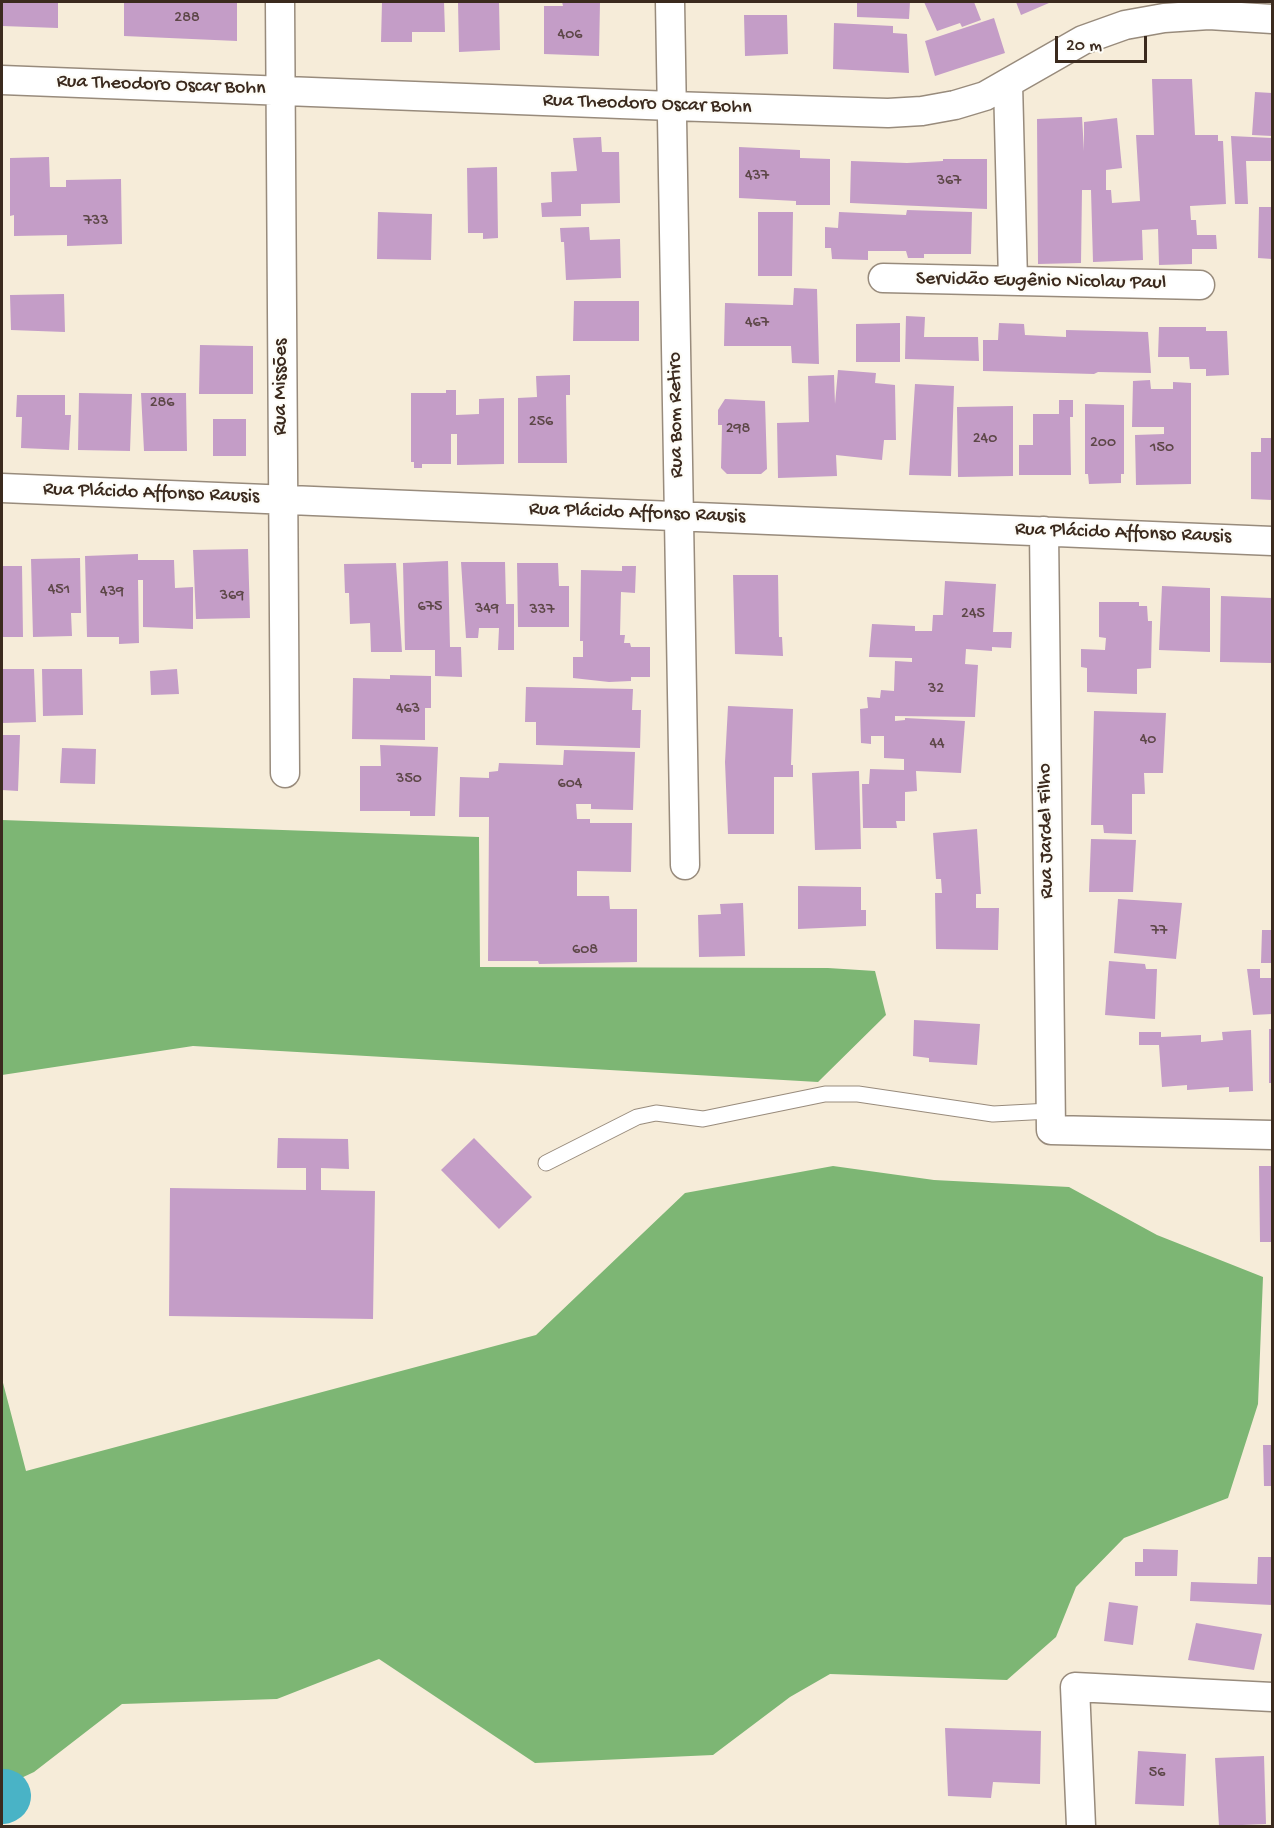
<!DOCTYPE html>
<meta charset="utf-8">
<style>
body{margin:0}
#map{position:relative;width:1274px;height:1828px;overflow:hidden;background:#f6ecd9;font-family:"Gochi Hand",sans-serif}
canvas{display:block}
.frame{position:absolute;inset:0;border:3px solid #3b2a1e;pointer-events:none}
.scale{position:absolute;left:1055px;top:36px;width:92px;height:27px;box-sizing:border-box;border:3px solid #3b2a1e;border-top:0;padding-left:8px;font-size:18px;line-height:21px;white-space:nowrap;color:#3b2a1e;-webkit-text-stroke:4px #fdfcf7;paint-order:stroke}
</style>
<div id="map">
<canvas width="1274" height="1828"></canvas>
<div class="frame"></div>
<div class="scale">20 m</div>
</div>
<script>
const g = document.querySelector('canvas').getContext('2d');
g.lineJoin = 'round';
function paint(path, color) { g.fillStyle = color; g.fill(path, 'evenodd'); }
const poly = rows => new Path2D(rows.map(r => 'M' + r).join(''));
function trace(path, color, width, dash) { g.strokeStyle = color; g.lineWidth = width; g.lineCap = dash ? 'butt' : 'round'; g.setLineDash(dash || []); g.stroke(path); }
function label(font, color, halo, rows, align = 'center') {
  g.font = font + ' "Gochi Hand",sans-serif'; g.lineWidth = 4.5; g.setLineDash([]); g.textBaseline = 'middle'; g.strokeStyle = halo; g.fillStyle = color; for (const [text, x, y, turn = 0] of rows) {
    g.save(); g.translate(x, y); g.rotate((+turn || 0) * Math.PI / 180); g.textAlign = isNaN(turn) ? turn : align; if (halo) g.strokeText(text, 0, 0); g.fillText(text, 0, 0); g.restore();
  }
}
paint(poly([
 [2,820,479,837,480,967,828,968,875,971,886,1015,818,1082,193,1046,2,1075],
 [833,1166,934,1180,1069,1187,1157,1235,1263,1277,1258,1404,1228,1498,1124,1538,1076,1587,1056,1637,1007,1680,830,1674,790,1697,713,1755,535,1763,379,1659,277,1699,122,1704,34,1772,2,1787,2,1379,26,1471,536,1335,685,1193]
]), '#7db674');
trace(poly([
 [2,1797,4,1796]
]), '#49b3c6', 54);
paint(poly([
 [2,2,58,2,58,28,2,26],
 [124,2,237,2,237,41,124,36],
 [382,2,444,2,445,32,412,32,412,42,381,42],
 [458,2,499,2,500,50,459,52],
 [562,2,600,2,599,56,544,54,544,6,563,6],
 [857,2,910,2,909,19,857,17],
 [924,2,974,2,981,20,962,27,960,23,937,31],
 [1016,2,1048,2,1049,3,1021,15],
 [744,15,787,15,788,54,745,56],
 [994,18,1005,53,935,76,925,41],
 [834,23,893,26,893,33,907,34,909,73,833,69],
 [1152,79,1192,79,1195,135,1218,135,1218,141,1223,141,1226,204,1190,206,1191,220,1196,220,1197,235,1216,235,1217,249,1192,249,1192,264,1159,265,1158,229,1142,230,1143,260,1093,262,1091,190,1082,190,1081,263,1038,264,1037,119,1082,117,1084,151,1084,122,1117,118,1122,168,1106,170,1106,190,1111,190,1112,203,1140,201,1136,135,1154,135],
 [1255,92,1272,93,1272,136,1252,135],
 [1231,136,1272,138,1272,161,1246,161,1248,204,1235,204],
 [601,137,602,152,619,152,620,203,581,204,581,216,542,217,541,203,552,202,551,172,577,171,573,138],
 [739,147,800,150,800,158,830,159,830,205,796,205,796,201,739,198],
 [49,157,50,187,66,187,66,180,121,179,122,244,67,246,67,235,14,236,14,215,10,216,10,158],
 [943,159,987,159,987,209,850,203,851,161,907,163,943,161],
 [497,167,498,238,483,239,483,233,468,233,467,168],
 [1259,207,1272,207,1272,259,1258,258],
 [907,210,972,212,971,254,924,254,924,258,908,258,906,251,868,251,868,260,832,259,831,248,825,248,825,227,838,228,839,212,906,215],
 [378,212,432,214,431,260,377,259],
 [758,212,793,212,792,276,758,276],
 [589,227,590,240,620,239,621,278,566,280,564,242,561,242,560,228],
 [794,288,817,289,819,364,792,363,791,346,724,346,725,303,793,305],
 [64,294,65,332,11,330,10,295],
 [574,301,639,301,639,341,573,341],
 [906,316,925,317,924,337,978,337,979,361,905,359],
 [900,323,900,362,856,362,856,324],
 [999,323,1024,324,1025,335,1066,337,1066,330,1148,332,1151,373,1098,372,1094,374,983,371,983,340,998,340],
 [1159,327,1206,327,1206,331,1227,331,1229,375,1206,376,1206,369,1190,369,1189,357,1158,357],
 [200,345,253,346,253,394,199,394],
 [838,370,876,373,875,383,895,385,896,440,884,440,882,460,836,455,837,476,778,478,777,423,809,422,808,376,834,375,835,404],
 [570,375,570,395,566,395,567,463,518,463,518,398,537,397,536,376],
 [1150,380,1151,389,1173,389,1173,382,1191,383,1191,484,1136,485,1135,435,1164,434,1164,427,1132,427,1133,381],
 [915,384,954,386,951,476,909,475],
 [446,390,456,390,456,415,479,414,479,399,504,398,504,464,457,465,457,434,451,434,451,464,422,464,422,468,414,468,414,462,411,462,411,393,446,393],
 [79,393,132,394,130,451,78,450],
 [141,393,186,393,187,451,144,451],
 [17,395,65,395,65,415,71,415,69,450,21,448,22,417,16,417],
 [725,399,765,401,767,469,761,474,727,474,721,468,722,425,718,425,718,410],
 [1059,400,1073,400,1073,417,1070,417,1071,475,1019,475,1019,445,1033,445,1033,414,1059,414],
 [1085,404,1124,405,1124,474,1121,474,1121,483,1089,484,1088,474,1085,474],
 [1013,406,1013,476,958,477,957,407],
 [213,419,246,419,246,456,213,456],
 [1261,438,1272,438,1272,500,1251,499,1251,452,1261,452],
 [248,549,250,618,196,619,193,550],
 [138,554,138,560,174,560,175,588,193,587,193,629,143,627,143,580,138,580,139,643,119,644,119,637,87,637,85,556],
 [80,558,81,613,71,613,72,636,33,637,31,559],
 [448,561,450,647,461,647,462,677,435,676,435,650,405,650,403,563],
 [461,562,505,562,506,604,514,604,514,650,498,650,499,628,479,628,478,638,466,638],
 [396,563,402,652,371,652,370,623,350,624,349,593,345,593,344,564],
 [517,563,558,563,559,586,569,586,569,627,518,627],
 [2,566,22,566,23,637,2,637],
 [622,566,636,566,635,593,621,592,620,635,625,635,624,643,630,643,631,647,650,647,650,677,631,677,631,681,609,682,573,678,573,657,583,657,583,641,580,641,581,570,622,571],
 [733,575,778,575,779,637,782,637,783,656,735,654],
 [945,581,996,584,993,632,1012,632,1011,648,992,647,992,651,966,649,965,664,978,665,975,717,895,716,895,721,905,720,905,718,965,721,961,773,916,771,917,791,905,792,905,821,896,821,897,828,863,828,862,784,869,784,870,769,904,770,904,759,884,758,884,736,871,736,871,744,861,743,860,709,868,708,867,697,880,698,881,690,894,691,895,661,912,662,912,658,869,657,872,624,915,626,915,631,932,631,933,615,943,615],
 [1162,586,1210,588,1210,652,1159,650],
 [1221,596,1272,598,1272,663,1220,662],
 [1099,602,1139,602,1139,606,1147,606,1148,621,1152,621,1151,668,1137,669,1137,694,1087,692,1087,668,1081,667,1081,649,1105,650,1106,638,1099,637],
 [2,669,34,669,36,722,2,723],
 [42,669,82,669,83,715,43,716],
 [177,669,179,694,151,695,150,671],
 [390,675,431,676,431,708,425,708,425,740,352,739,353,678,390,679],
 [526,687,633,689,632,710,641,710,640,748,536,745,536,722,525,722],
 [728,706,793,709,791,765,793,765,793,777,774,777,774,834,728,834,725,762],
 [1094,711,1166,713,1163,773,1144,773,1145,794,1132,794,1132,834,1104,833,1103,825,1091,825],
 [2,735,20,735,18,791,2,790],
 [380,745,438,747,435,816,410,816,410,811,360,811,360,766,381,766],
 [62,748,96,749,95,784,60,783],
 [564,750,635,752,633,810,591,809,591,804,576,804,577,819,590,819,590,823,632,823,631,872,577,871,577,896,609,896,610,909,637,909,637,962,539,964,538,961,488,961,489,817,459,817,460,777,489,778,489,772,498,771,499,763,563,765],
 [859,771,861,849,815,850,812,773],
 [977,829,981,894,976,894,976,908,999,908,998,950,936,949,935,893,942,893,941,879,936,879,933,833],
 [1091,839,1136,840,1133,892,1089,892],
 [798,886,861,887,861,910,866,910,866,926,798,929],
 [1118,899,1182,903,1176,959,1114,953],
 [743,903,745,956,699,957,698,915,721,914,720,904],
 [1262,930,1272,930,1272,963,1261,963],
 [1109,961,1145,964,1146,969,1157,969,1155,1019,1105,1015],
 [1247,969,1260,969,1260,978,1272,978,1272,1014,1253,1015],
 [914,1020,980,1024,977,1065,929,1062,929,1058,913,1056],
 [1269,1029,1272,1029,1272,1083,1269,1083],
 [1251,1030,1253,1091,1229,1092,1229,1087,1187,1090,1187,1085,1162,1087,1159,1045,1139,1045,1139,1032,1161,1032,1161,1037,1201,1035,1201,1042,1223,1040,1222,1032],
 [278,1138,348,1139,349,1169,321,1168,321,1190,375,1191,373,1319,169,1316,170,1188,306,1190,306,1168,277,1168],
 [474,1138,532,1197,499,1229,441,1170],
 [1259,1166,1272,1166,1272,1242,1260,1242],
 [1263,1445,1272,1445,1272,1486,1264,1486],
 [1143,1549,1178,1550,1177,1576,1135,1576,1135,1562,1143,1562],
 [1258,1557,1272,1557,1272,1605,1190,1601,1191,1582,1257,1584],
 [1109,1602,1138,1606,1133,1645,1104,1641],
 [1196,1623,1262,1634,1254,1670,1188,1660],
 [945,1728,1041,1731,1040,1784,993,1782,991,1798,948,1796],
 [1138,1751,1186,1754,1184,1806,1135,1804],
 [1264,1756,1266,1824,1219,1826,1215,1758]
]), '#c49dc7');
const service = poly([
 [546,1163,637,1117,656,1113,703,1119,825,1094,858,1094,993,1114,1050,1111]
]);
const minor = poly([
 [280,2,285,773],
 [670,2,685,865],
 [2,80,672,106,888,113,922,111,955,105,985,96,1083,40,1125,25,1164,18,1209,15,1272,19],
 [1008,83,1013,281],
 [883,278,1200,285],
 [2,488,1272,541],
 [1044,531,1051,1130,1272,1135],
 [1081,1826,1075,1687,1272,1697]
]);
trace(service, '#988b7c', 17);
trace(minor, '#988b7c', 31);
trace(service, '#fff', 15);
trace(minor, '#fff', 28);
label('16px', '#5d4748', null, [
 ["288",187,19],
 ["406",570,36],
 ["437",757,177],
 ["367",949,182],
 ["733",96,222],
 ["467",757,324],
 ["286",162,404],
 ["256",541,423],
 ["298",738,430],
 ["240",985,440],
 ["200",1103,444],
 ["150",1162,449],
 ["451",59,591],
 ["439",112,593],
 ["369",232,597],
 ["675",430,608],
 ["349",487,610],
 ["337",542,611],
 ["245",973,615],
 ["32",936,690],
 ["463",408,710],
 ["40",1148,741],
 ["44",937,745],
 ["350",409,780],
 ["604",570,785],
 ["77",1159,932],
 ["608",585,951],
 ["56",1157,1774]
]);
label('20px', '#3b2a1e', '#fdfcf7', [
 ["Rua Theodoro Oscar Bohn",161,86,2],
 ["Rua Theodoro Oscar Bohn",647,105,2],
 ["Servidão Eugênio Nicolau Paul",1041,282,1],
 ["Rua Missões",282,387,-90],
 ["Rua Bom Retiro",677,415,-91],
 ["Rua Plácido Affonso Rausis",151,494,2],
 ["Rua Plácido Affonso Rausis",637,514,2],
 ["Rua Plácido Affonso Rausis",1123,534,2],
 ["Rua Jardel Filho",1047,831,-91]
]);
</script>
